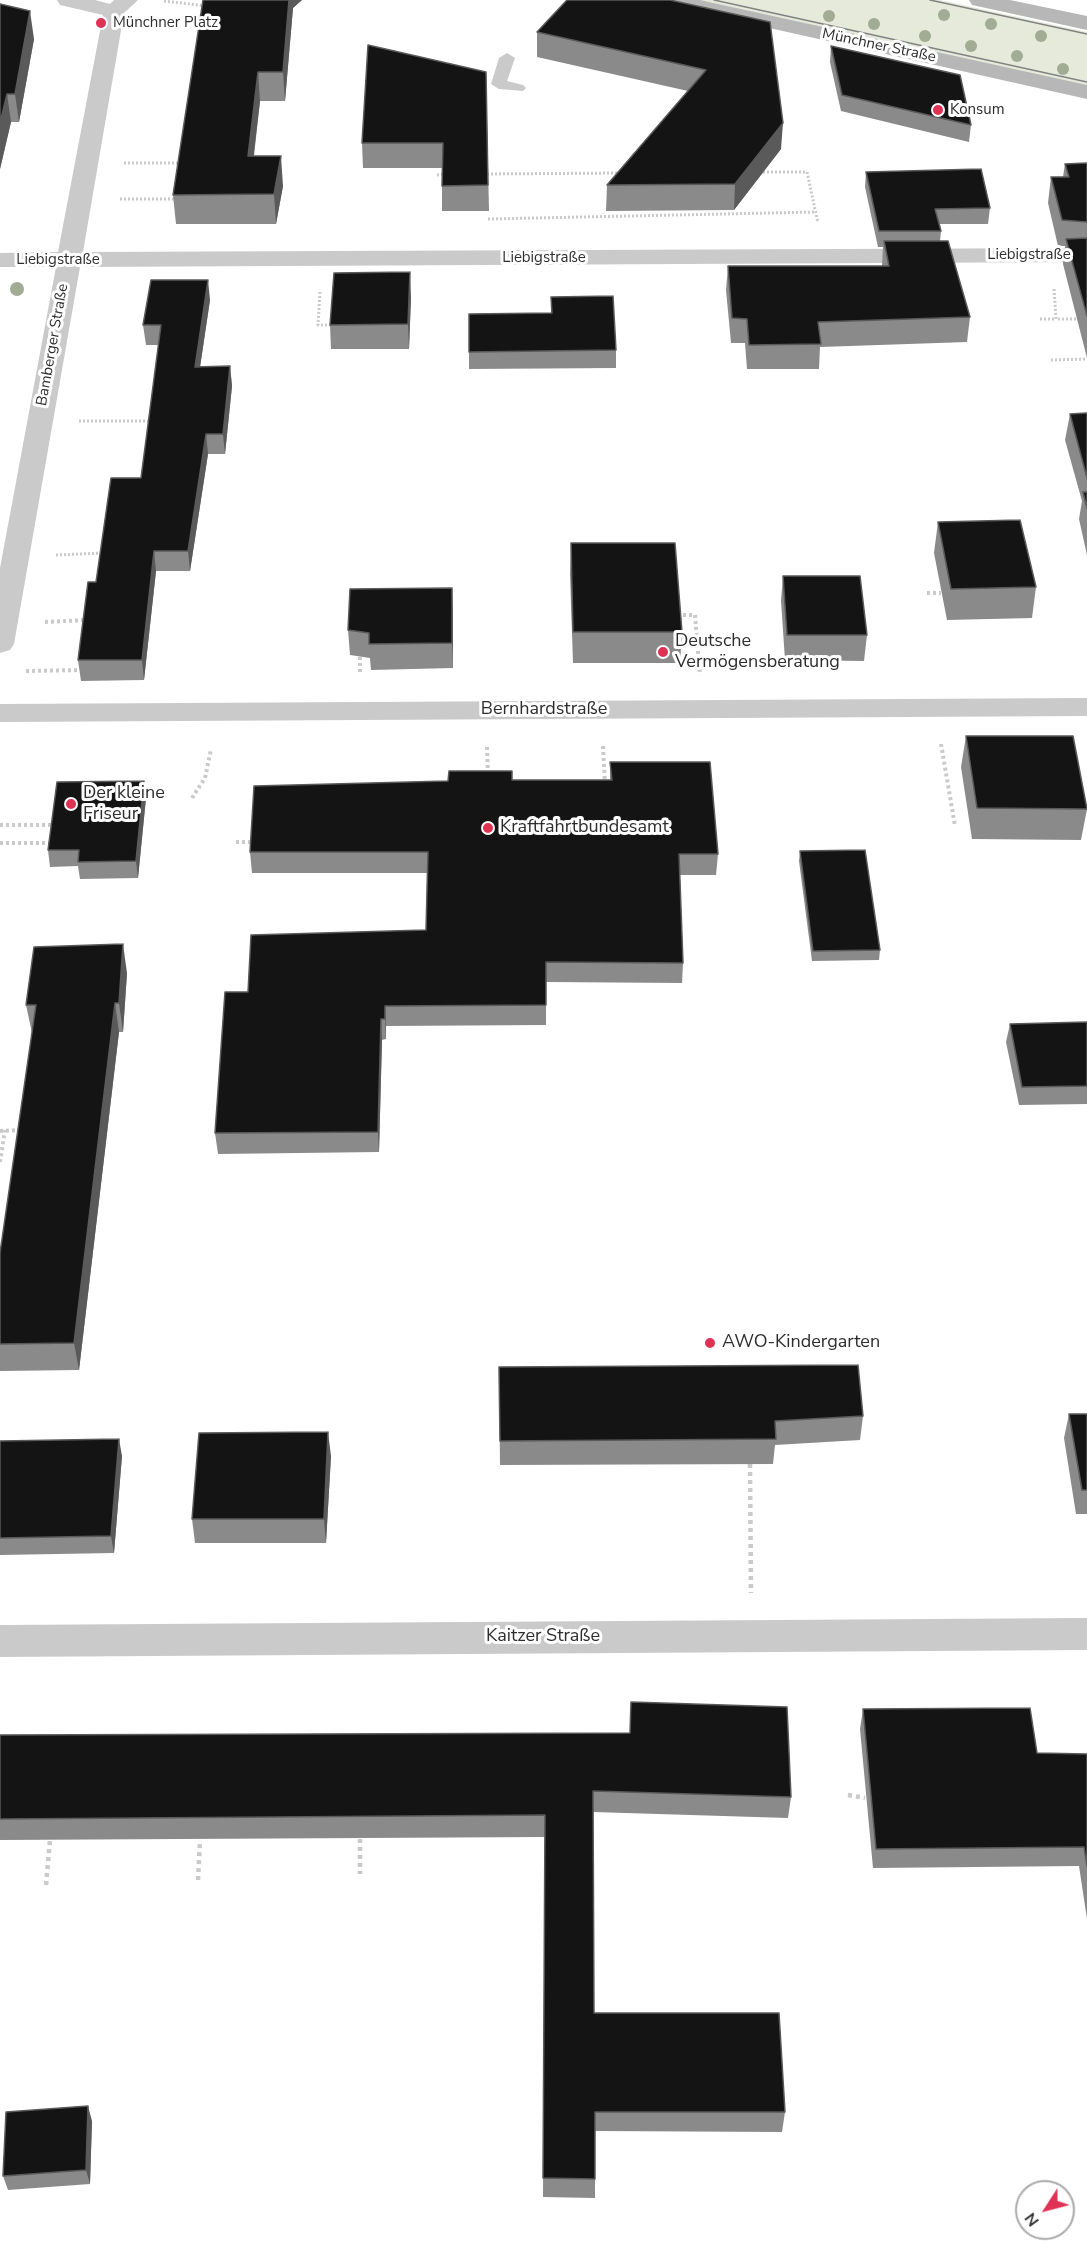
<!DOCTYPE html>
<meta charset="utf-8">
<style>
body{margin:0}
#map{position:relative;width:1087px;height:2252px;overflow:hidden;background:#fff;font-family:"Nunito Sans",sans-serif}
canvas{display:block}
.north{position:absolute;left:1015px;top:2180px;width:60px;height:60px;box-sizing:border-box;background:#fff;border:2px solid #ababab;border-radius:50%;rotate:234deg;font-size:16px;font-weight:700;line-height:24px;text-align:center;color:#2d2d2d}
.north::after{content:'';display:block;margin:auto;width:21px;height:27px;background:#e03254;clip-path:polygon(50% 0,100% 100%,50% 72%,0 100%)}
</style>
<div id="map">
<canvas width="1087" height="2252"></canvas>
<div class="north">N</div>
</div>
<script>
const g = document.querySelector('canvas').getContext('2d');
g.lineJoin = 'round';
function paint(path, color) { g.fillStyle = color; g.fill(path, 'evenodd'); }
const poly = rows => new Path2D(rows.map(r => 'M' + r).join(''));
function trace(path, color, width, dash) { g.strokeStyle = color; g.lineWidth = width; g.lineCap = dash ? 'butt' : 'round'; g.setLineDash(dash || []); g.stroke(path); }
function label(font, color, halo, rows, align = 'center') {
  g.font = font + ' "Nunito Sans",sans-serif'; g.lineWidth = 6; g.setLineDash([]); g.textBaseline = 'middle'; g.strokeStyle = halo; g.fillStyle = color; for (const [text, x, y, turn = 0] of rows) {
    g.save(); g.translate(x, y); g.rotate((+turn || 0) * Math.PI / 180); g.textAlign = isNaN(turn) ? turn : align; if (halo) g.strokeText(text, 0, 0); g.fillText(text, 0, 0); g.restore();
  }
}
paint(poly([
 [700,0,940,0,1087,32,1087,87]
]), '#e5eada');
trace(poly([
 [164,1,207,6],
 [124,163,182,163],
 [759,172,807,172,818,223],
 [483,174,620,173],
 [437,175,446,174],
 [120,199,178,199],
 [488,219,816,212],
 [1054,289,1056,319,1076,319],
 [320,292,318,325,332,325],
 [1040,319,1056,319],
 [1051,360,1087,359],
 [79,421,152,421],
 [56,555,105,553]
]), '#cacaca', 3, [2, 2]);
trace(poly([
 [927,593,941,593],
 [677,615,695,615,700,675],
 [45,622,86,620],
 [360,657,360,674],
 [797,660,798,672],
 [26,671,82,670],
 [941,744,955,826],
 [603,746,605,784],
 [487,747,488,775],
 [192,798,205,778,211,749],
 [0,825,56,825],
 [236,842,253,842],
 [0,843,53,843],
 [0,1131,23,1130],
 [0,1162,5,1130]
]), '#cacaca', 4, [3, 3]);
trace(poly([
 [750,1464,751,1593],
 [848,1795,865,1798],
 [360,1839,360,1874],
 [198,1880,200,1840],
 [46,1885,50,1840]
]), '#cacaca', 4.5, [4, 4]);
paint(poly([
 [507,53,515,58,507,81,523,85,526,88,523,91,499,89,491,84,499,58,507,53]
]), '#cacaca');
paint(poly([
 [57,0,95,0,110,4,114,0,138,0,124,13,83,252,1087,248,1087,262,80,267,14,644,10,650,0,653,0,568,56,267,0,267,0,253,58,252,103,15,60,5,57,0],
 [1087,698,1087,716,0,722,0,704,1087,698],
 [1087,1618,1087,1650,0,1657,0,1625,1087,1618]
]), '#cacaca');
paint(poly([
 [660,0,700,0,1087,85,1087,99,671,6,663,5,660,0],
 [969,0,1010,0,1087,16,1087,30,972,5,969,0]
]), '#b7b7b7');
trace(poly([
 [714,0,1087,82],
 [930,0,1087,34]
]), '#828282', 1.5);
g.fillStyle = '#a2ab94';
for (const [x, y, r] of [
 [944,15,6],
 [829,16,6],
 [874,24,6],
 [991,24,6],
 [925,36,6],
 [1041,36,6],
 [971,46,6],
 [1017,56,6],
 [1063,69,6],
 [17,289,7]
]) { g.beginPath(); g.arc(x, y, r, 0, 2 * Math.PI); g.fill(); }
paint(poly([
 [203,0,302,0,293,8,285,101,260,101,254,156,283,186,276,224,176,224,173,195],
 [671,0,781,149,734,210,606,211,607,185,688,91,537,57,537,32],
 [0,4,34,39,19,122,11,122,0,169],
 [831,46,971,125,969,142,841,111,830,62],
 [486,72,489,211,442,211,442,168,363,168,362,143],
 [1087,163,1087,358,1063,264,1065,246,1058,246,1048,203,1051,177,1063,177,1065,164],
 [866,172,990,208,988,224,940,224,941,231,940,241,970,317,967,342,820,347,819,369,747,369,745,343,731,343,726,290,728,266,882,266,883,247,878,247,865,187],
 [411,297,409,349,331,349,330,325],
 [551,297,616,350,616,368,469,369,469,314,551,313],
 [210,300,200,367,230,366,232,386,225,454,208,454,190,571,156,571,144,680,81,681,78,660,96,582,141,478,159,345,146,345,143,325],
 [1087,413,1087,555,1079,519,1082,501,1065,440,1070,414],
 [938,522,1036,587,1032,618,947,620,934,553],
 [571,543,682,632,680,663,573,663,570,574],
 [783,576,867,635,864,661,785,660,781,601],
 [452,588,453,668,371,670,370,658,350,655,348,630],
 [966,736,1087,809,1081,840,972,839,961,767],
 [610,762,718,854,716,875,680,875,683,963,682,983,546,982,546,1025,386,1026,386,1039,382,1040,379,1152,218,1154,215,1133,248,992,426,930,427,873,252,873,250,852,512,780,610,780],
 [146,798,138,878,80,879,78,866,50,867,48,850],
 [800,851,880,950,879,960,812,961,799,861],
 [127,973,123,1032,119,1032,79,1370,0,1371,0,1253,32,1033,26,1005],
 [1087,1022,1087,1104,1019,1105,1006,1042,1010,1024],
 [499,1367,863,1416,860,1440,775,1445,773,1464,500,1465],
 [1069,1414,1087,1414,1087,1514,1076,1514,1064,1438],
 [0,1441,122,1456,114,1553,0,1555],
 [331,1456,326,1543,195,1543,192,1519],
 [631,1702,791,1797,788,1818,593,1812,594,2013,785,2112,782,2132,595,2131,595,2198,543,2197,545,1837,0,1840,0,1735,630,1733],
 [863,1709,1037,1753,1087,1754,1087,1919,1079,1866,873,1868,860,1729],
 [92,2121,90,2184,8,2190,3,2176]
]), '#8a8a8a');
paint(poly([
 [289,0,302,0,293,8,285,101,283,72],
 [30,11,34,39,19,122,15,94],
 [258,72,260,101,250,186,248,156],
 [7,94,11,122,0,169,0,123],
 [783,123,781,149,734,210,735,184],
 [281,156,283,186,276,224,274,194],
 [410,272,411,297,409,349,408,324],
 [208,280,210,300,197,387,195,367],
 [230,366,232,386,225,454,223,434],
 [206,434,208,454,190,571,188,551],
 [154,551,156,571,144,680,142,660],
 [452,588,453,613,453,668,452,643],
 [144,781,146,798,138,878,136,861],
 [123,944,127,973,123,1032,119,1003],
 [115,1003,119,1032,79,1370,74,1343],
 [385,1006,386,1026,386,1039,385,1019],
 [381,1019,382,1040,379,1152,378,1132],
 [328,1432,331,1456,326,1543,324,1519],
 [119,1439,122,1456,114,1553,111,1536],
 [88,2106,92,2121,90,2184,86,2170]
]), '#5a5a5a');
const building = poly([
 [203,0,289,0,283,72,258,72,248,156,281,156,274,194,173,195,203,0],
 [567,0,670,0,770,22,783,123,735,184,607,185,706,70,537,32,567,0],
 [0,4,30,11,15,94,7,94,0,123,0,4],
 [368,45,486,72,488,185,442,186,443,143,362,143,368,45],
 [831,46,960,75,971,125,842,95,831,46],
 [1087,163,1087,222,1062,220,1051,177,1069,177,1065,164,1087,163],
 [981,169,990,208,935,209,941,231,879,231,866,172,981,169],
 [1087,238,1087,316,1066,239,1087,238],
 [884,241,948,241,970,317,818,322,821,344,749,345,747,319,732,318,728,266,889,266,884,241],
 [410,272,408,324,330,325,334,273,410,272],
 [151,280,208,280,195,367,230,366,223,434,206,434,188,551,154,551,142,660,78,660,88,582,96,582,111,478,141,478,161,325,143,325,151,280],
 [613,296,616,350,469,352,469,314,552,313,551,297,613,296],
 [1087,413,1087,478,1070,414,1087,413],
 [1083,492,1087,492,1087,508,1083,492],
 [1020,520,1036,587,951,589,938,522,1020,520],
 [571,543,675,543,682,632,573,632,571,543],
 [783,576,860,576,867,635,787,635,783,576],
 [452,588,452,643,369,644,369,633,348,630,350,589,452,588],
 [966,736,1073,736,1087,809,977,808,966,736],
 [610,762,710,762,718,854,679,854,683,963,546,962,546,1005,385,1006,385,1019,381,1019,378,1132,215,1133,225,992,248,992,251,935,426,930,428,852,250,852,254,786,448,781,449,771,512,771,512,780,612,780,610,762],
 [144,781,136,861,78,862,79,850,48,850,57,782,144,781],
 [865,850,880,950,813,951,800,851,865,850],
 [123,944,119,1003,115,1003,74,1343,0,1344,0,1253,36,1005,26,1005,34,947,123,944],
 [1087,1022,1087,1086,1022,1087,1010,1024,1087,1022],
 [858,1365,863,1416,775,1421,776,1439,500,1441,499,1367,858,1365],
 [1069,1414,1087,1414,1087,1490,1082,1490,1069,1414],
 [328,1432,324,1519,192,1519,199,1433,328,1432],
 [119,1439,111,1536,0,1538,0,1441,119,1439],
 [631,1702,787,1707,791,1797,593,1791,594,2013,779,2013,785,2112,595,2112,595,2179,543,2178,545,1815,0,1819,0,1735,630,1733,631,1702],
 [1030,1708,1037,1753,1087,1754,1087,1866,1084,1847,876,1849,863,1709,1030,1708],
 [88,2106,86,2170,3,2176,6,2112,88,2106]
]);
paint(building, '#141414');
trace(building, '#5a5a5a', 1.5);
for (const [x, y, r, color] of [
 [101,23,6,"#e03254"],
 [938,110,6,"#e03254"],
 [663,652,6,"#e03254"],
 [71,804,6,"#e03254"],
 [488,828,6,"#e03254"],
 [710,1343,6,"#e03254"]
]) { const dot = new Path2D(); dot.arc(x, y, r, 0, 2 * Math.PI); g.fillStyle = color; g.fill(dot); trace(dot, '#fff', 2); }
label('15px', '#2d2d2d', '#fff', [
 ["Münchner Platz",113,23],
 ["Konsum",950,110]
], 'left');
label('15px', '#2d2d2d', '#fff', [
 ["Münchner Straße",879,46,12],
 ["Liebigstraße",1029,255],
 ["Liebigstraße",544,258],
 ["Liebigstraße",58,260],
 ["Bamberger Straße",53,345,-80]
]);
label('18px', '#2d2d2d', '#fff', [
 ["Deutsche",675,642],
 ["Vermögensberatung",675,663],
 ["Der kleine",83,794],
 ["Friseur",83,815],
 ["Kraftfahrtbundesamt",500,828],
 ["AWO-Kindergarten",722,1343]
], 'left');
label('18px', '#2d2d2d', '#fff', [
 ["Bernhardstraße",544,710],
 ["Kaitzer Straße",543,1637]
]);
</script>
